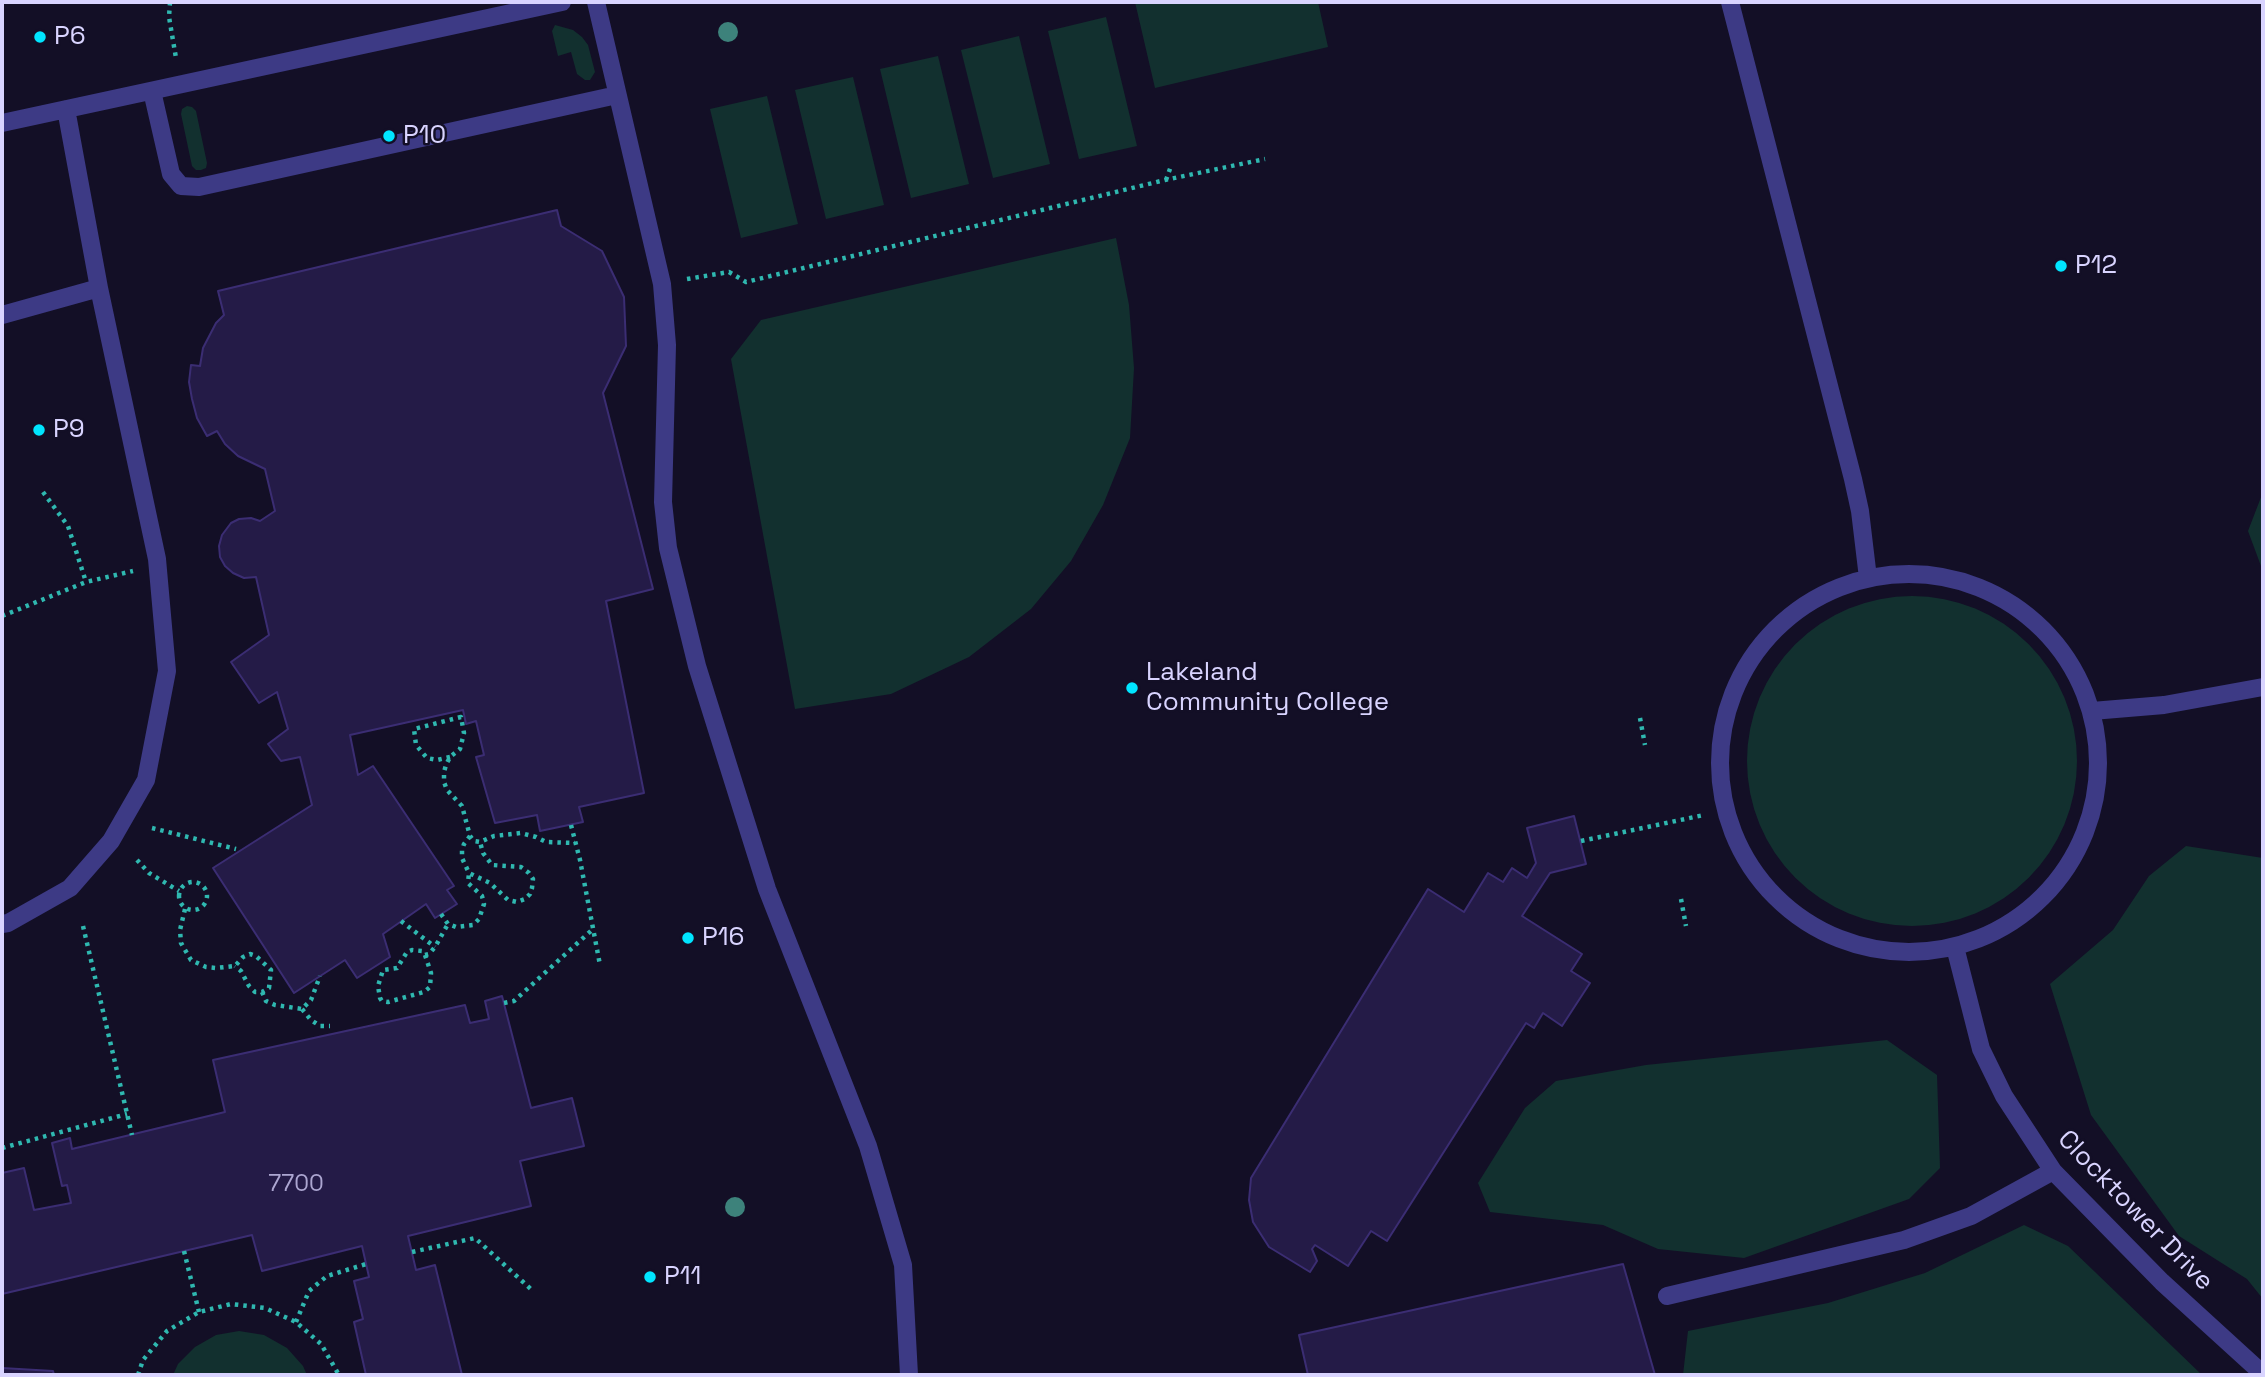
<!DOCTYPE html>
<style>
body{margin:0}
#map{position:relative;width:2265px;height:1377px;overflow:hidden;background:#130f26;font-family:"Space Grotesk",sans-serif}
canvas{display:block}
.frame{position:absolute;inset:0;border:4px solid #d9d4ff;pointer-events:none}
</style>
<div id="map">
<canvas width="2265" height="1377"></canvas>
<div class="frame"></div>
</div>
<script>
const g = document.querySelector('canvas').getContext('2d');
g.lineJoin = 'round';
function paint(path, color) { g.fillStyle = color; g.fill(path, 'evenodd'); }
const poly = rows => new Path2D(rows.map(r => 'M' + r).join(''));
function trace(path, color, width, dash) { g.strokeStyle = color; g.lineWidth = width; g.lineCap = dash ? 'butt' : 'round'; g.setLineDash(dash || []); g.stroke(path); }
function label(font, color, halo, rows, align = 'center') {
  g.font = font + ' "Space Grotesk",sans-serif'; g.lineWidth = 5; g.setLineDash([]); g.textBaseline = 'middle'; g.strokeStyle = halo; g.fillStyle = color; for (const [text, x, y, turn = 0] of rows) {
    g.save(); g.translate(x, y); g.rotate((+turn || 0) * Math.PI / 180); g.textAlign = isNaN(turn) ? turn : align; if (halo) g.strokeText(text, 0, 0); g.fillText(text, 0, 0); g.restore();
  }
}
paint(poly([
 [1135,2,1318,2,1328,47,1155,88],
 [1106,17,1137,146,1079,159,1048,31],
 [555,25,573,30,582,37,588,45,595,72,590,80,585,80,577,74,571,52,558,56,552,31],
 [1019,36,1050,164,993,178,961,50],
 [938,56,969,184,911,198,880,69],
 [853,77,884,205,826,219,795,90],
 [767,96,798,224,741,238,710,109],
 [187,106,192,107,196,111,207,163,206,168,201,170,196,170,192,166,181,114,182,109],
 [1116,238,1129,305,1134,368,1130,438,1103,505,1071,561,1031,609,969,657,891,694,795,709,731,359,761,320],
 [2263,492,2263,567,2261,566,2248,531],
 '1747 761a165 165 0 1 1 330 0a165 165 0 1 1-330 0Z',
 [2186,846,2263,858,2263,1299,2247,1279,2179,1236,2091,1115,2050,984,2113,930,2149,876],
 [1887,1040,1937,1075,1940,1168,1909,1199,1744,1258,1658,1249,1603,1225,1490,1212,1478,1183,1525,1108,1556,1081,1646,1065],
 [2024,1225,2068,1246,2202,1375,1683,1375,1688,1331,1828,1303,1925,1273],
 [239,1331,264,1335,287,1348,303,1366,307,1375,173,1375,178,1364,195,1347,216,1335]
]), '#12302f');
const building = poly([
 [557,210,561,226,602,251,624,297,626,346,603,393,653,589,606,601,644,793,579,807,583,822,540,831,537,815,495,823,476,757,484,755,476,721,466,724,463,710,350,735,358,775,373,766,454,886,447,890,457,904,435,918,426,904,383,934,390,957,357,978,345,960,294,993,213,868,312,805,300,757,281,761,268,744,288,729,277,692,259,703,231,662,269,635,256,577,244,578,233,573,225,566,220,557,219,546,222,535,231,523,239,519,251,518,260,521,275,511,265,469,238,456,225,444,217,431,207,436,197,418,192,399,189,382,191,365,200,366,203,348,216,323,224,315,218,291,557,210],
 [1574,816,1586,864,1550,873,1522,916,1582,954,1571,971,1590,983,1562,1026,1543,1013,1534,1028,1526,1023,1387,1241,1371,1231,1348,1266,1315,1245,1312,1249,1317,1261,1310,1272,1269,1247,1253,1222,1249,1200,1251,1178,1428,889,1464,912,1488,873,1503,882,1512,868,1527,878,1536,863,1527,828,1574,816],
 [502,996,531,1108,572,1098,584,1146,520,1161,531,1206,408,1236,416,1270,435,1265,462,1375,366,1375,354,1322,363,1319,354,1281,369,1277,362,1246,262,1271,252,1235,2,1294,2,1173,24,1168,34,1210,71,1203,67,1185,62,1186,52,1143,70,1138,72,1149,225,1112,213,1060,465,1005,470,1023,489,1019,485,1001,502,996],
 [1623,1264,1655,1375,1308,1375,1299,1335,1623,1264],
 [2,1368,53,1371,54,1375,2,1375,2,1368]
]);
paint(building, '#241b47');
trace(building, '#3b2d73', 2);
trace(poly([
 [170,2,169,17,176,58],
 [1166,180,1171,166],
 [687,279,729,272,746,282,1165,180,1265,159],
 [43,492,68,526,86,582],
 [2,616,86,582,133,571],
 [1640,718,1645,745],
 [450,757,437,760,427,758,416,745,414,729,461,717,464,733,460,749,450,757,446,765,444,772,444,782,447,790,462,806,470,836,474,841,480,842,494,836,521,833,536,837,546,842,575,843],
 [571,825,580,860,600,965],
 [152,828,236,849],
 [470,836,464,844,462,850,462,858,469,873,490,883,508,900,517,902,525,899,530,894,532,888,533,879,529,873,521,867,492,865,483,853,480,842],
 [1581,841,1704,815],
 [137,860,149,873,179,891],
 '179 896a14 14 0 1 1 28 0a14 14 0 1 1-28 0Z',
 [1681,899,1686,926],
 [185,909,180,930,181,943,191,960,206,967,216,968,235,966,243,957,250,954,256,956,271,970,269,988,262,992,255,992,249,986,241,971,235,966],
 [441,914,448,924,456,927,473,925,479,919,484,904,482,896,468,883,469,873],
 [401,921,435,947],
 [83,926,132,1135],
 [425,955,431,973,430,987,424,992,388,1002,382,1001,380,998,378,986,383,970,397,968,407,952,412,950,422,951,425,955,429,954,435,947,448,924],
 [262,992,266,1001,275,1005,302,1009,311,1000,320,976],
 [504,1003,514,1001,593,929],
 [302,1009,311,1020,320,1026,330,1026],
 [2,1148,127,1114],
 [184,1251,199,1312],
 [412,1252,475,1238,533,1291],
 [296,1322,309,1291,327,1276,366,1264],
 [138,1375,143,1360,167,1331,199,1312,231,1304,265,1308,296,1322,321,1344,339,1375]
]), '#2fb8b0', 4.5, [3.5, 5]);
trace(poly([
 [596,2,662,284,667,345,663,502,668,548,697,666,767,889,868,1146,903,1265,909,1375],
 [1730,2,1853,479,1860,511,1868,578],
 [152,91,171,174,181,186,199,187,617,95],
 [2,123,562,2],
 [2,315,99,288],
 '1720 763a189 189 0 1 1 378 0a189 189 0 1 1-378 0Z',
 [2092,711,2164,705,2263,687],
 [2,924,8,923,70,888,111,841,146,780,167,671,157,559,99,288,66,109],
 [1955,947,1981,1049,2004,1096,2053,1171,2162,1282,2263,1374],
 [1667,1296,1904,1240,1971,1216,2053,1171]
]), '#3d3a85', 18);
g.fillStyle = '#3d827b';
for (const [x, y] of [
 [728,32],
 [735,1207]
]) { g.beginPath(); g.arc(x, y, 10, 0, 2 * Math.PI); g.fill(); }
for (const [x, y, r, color] of [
 [40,37,7,"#00e5ff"],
 [389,136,7,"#00e5ff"],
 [2061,266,7,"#00e5ff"],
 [39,430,7,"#00e5ff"],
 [1132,688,7,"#00e5ff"],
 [688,938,7,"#00e5ff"],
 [650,1277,7,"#00e5ff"]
]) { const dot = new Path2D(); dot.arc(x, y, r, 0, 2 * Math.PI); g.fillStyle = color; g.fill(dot); trace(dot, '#130f26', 2.5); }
label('23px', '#aca6d1', null, [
 ["7700",296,1185]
]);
label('26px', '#d9d4ff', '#130f26', [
 ["P6",54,37],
 ["P10",403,136],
 ["P12",2075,266],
 ["P9",53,430],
 ["Lakeland",1146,673],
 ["Community College",1146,703],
 ["P16",702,938],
 ["P11",664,1277]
], 'left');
label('26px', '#d9d4ff', '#130f26', [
 ["Clocktower Drive",2135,1211,46]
]);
</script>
